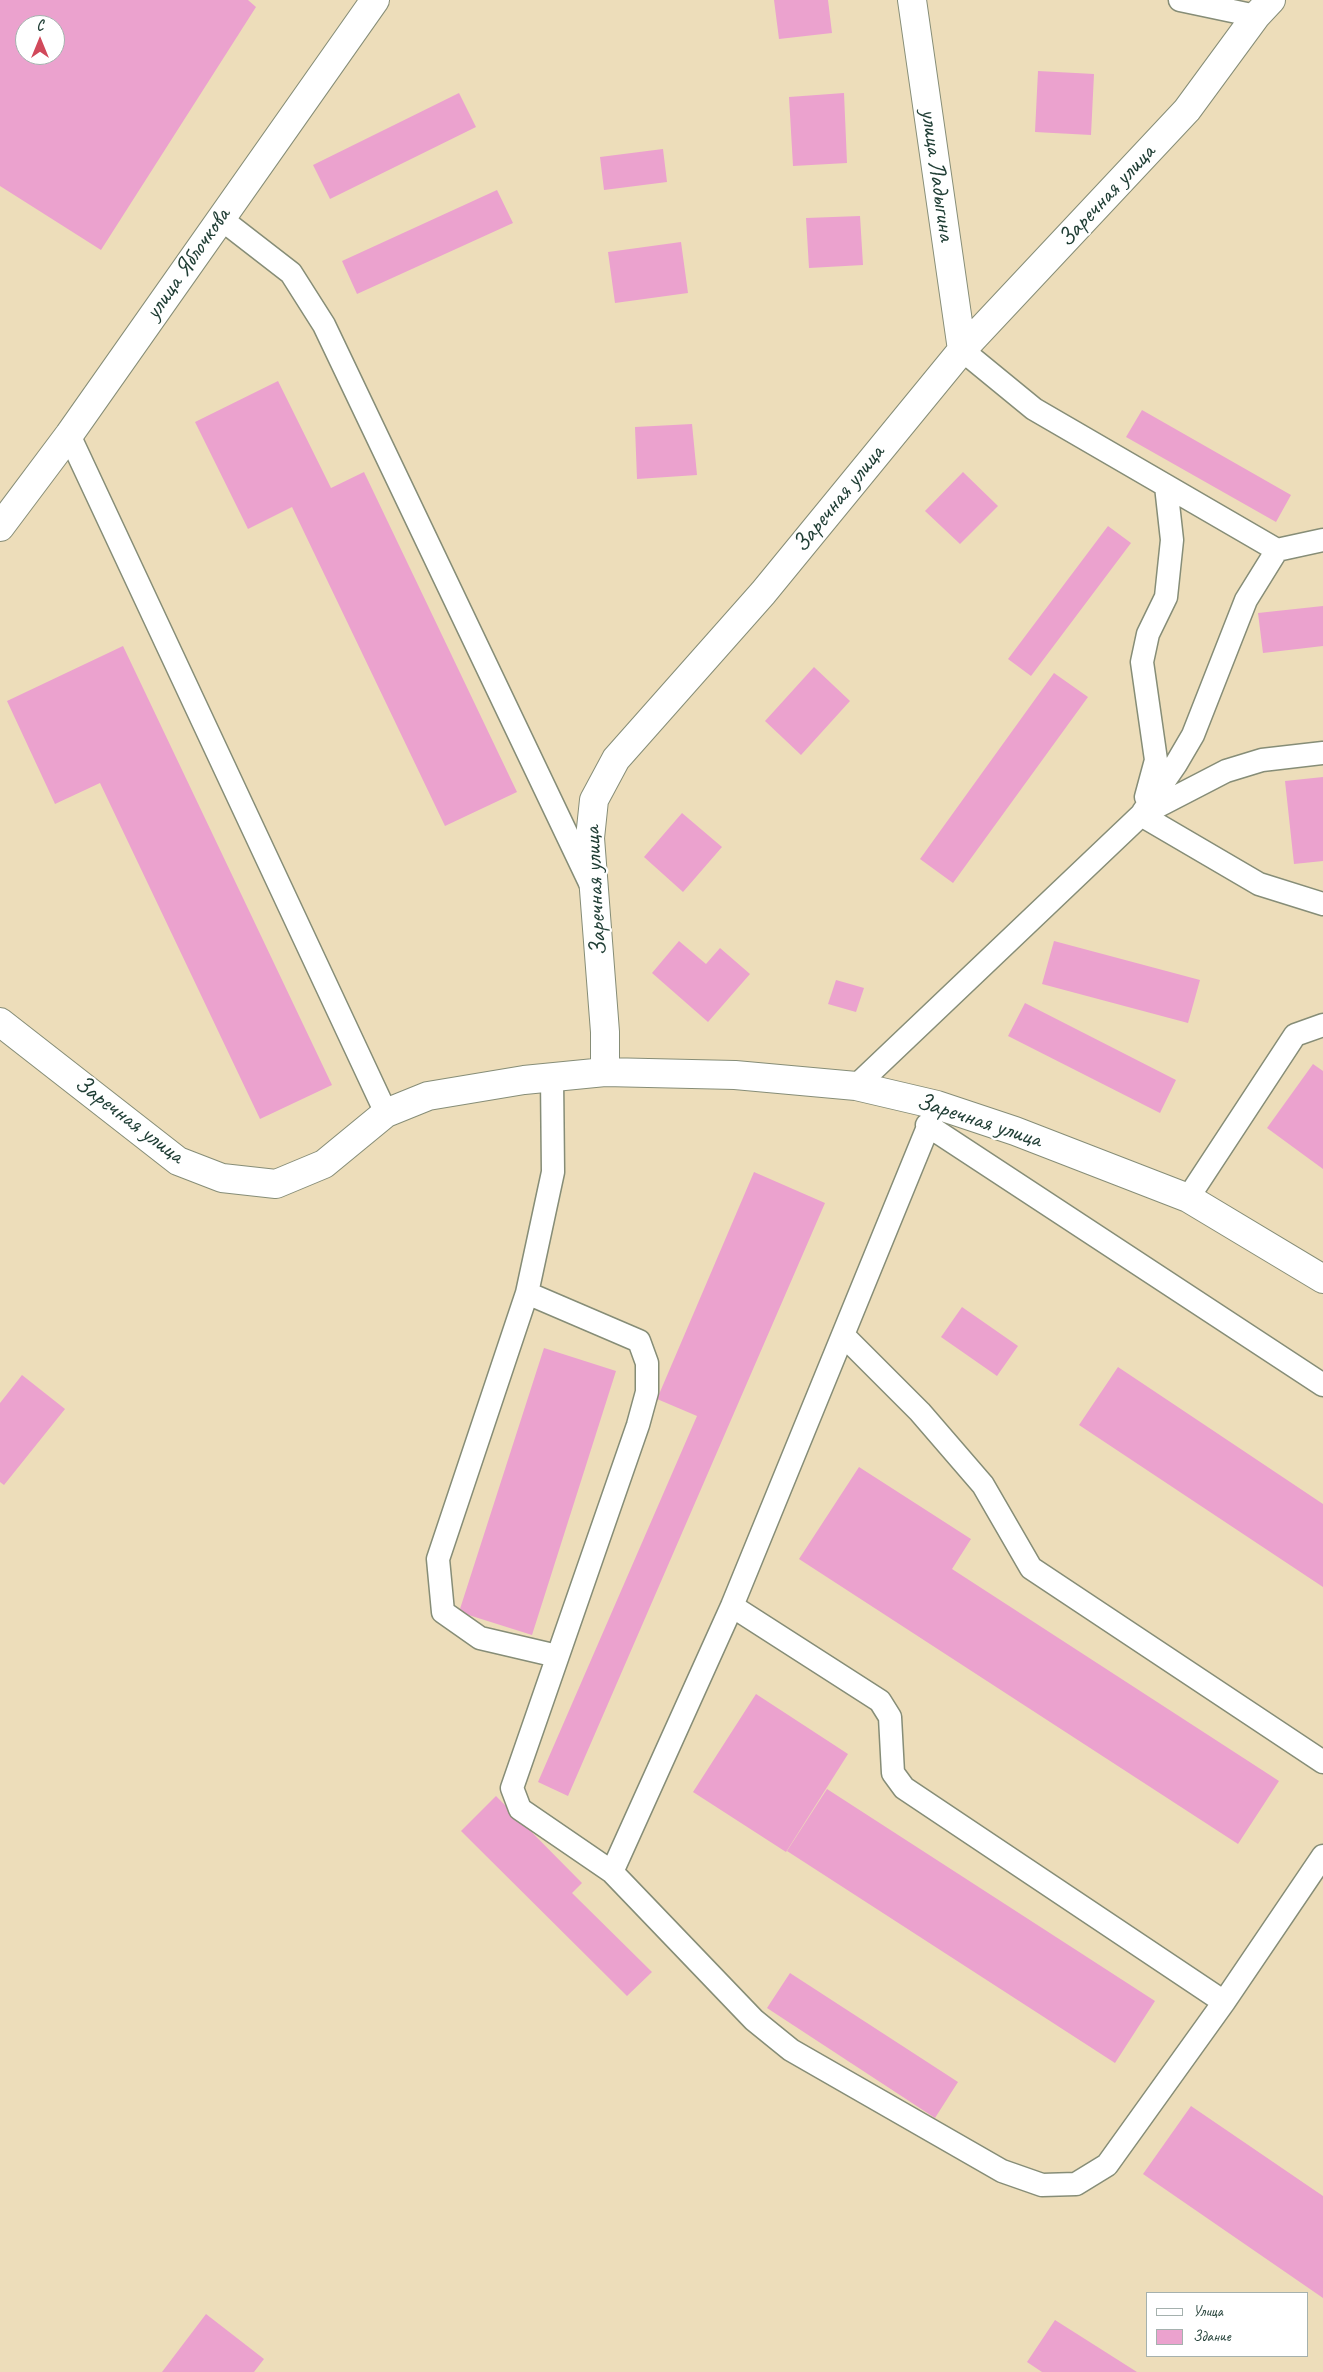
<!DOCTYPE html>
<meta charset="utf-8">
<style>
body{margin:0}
#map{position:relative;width:1323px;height:2372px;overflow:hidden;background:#edddba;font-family:Caveat,sans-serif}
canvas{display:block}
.legend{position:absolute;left:1146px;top:2292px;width:162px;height:65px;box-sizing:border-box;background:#fff;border:1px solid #a5b1ae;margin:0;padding:6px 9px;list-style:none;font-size:15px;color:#1f3d34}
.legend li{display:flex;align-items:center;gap:10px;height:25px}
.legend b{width:25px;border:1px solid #a5b1ae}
.north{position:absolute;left:15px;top:15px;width:50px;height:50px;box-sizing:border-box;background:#fff;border:1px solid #a5b1ae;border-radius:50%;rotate:0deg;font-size:14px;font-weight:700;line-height:20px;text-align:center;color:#1f3d34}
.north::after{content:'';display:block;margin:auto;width:18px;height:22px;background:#d1495b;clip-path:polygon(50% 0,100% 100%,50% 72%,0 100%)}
</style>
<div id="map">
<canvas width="1323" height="2372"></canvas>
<ul class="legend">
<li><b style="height:6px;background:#fff"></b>Улица</li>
<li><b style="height:14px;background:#eba2ce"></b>Здание</li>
</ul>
<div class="north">С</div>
</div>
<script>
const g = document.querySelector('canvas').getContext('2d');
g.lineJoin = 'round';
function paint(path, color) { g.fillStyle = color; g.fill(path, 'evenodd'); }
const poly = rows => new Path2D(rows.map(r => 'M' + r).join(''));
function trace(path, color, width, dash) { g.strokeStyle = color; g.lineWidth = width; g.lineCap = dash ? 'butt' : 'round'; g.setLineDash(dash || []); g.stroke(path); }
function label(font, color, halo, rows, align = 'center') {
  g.font = font + ' Caveat,sans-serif'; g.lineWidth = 4.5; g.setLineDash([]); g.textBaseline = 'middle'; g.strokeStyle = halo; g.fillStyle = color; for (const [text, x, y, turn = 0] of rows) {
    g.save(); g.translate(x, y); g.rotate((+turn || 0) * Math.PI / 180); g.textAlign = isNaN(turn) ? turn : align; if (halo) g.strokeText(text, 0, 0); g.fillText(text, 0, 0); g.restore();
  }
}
paint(poly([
 [0,0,248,0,256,7,101,250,0,186],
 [25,25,55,25,55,55,25,55],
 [774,0,828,0,832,33,779,39],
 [1038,71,1094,74,1091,135,1035,132],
 [459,93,476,127,330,199,313,165],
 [844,93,847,163,793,166,789,97],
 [663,149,667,182,604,190,600,157],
 [497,190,513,223,357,294,342,261],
 [860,216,863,265,809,268,806,218],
 [681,242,688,293,615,303,608,252],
 [278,381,331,488,364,472,517,792,445,826,292,507,248,529,195,422],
 [1142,410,1291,495,1276,522,1126,437],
 [692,424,697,475,637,479,635,427],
 [963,472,998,506,960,544,925,511],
 [1108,526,1131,543,1031,676,1008,659],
 [1323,606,1323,646,1263,653,1258,613],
 [123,646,332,1085,260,1119,100,783,55,804,7,701],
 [814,667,850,701,801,755,765,721],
 [1054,673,1088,697,953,883,920,859],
 [1323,777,1323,861,1294,864,1285,781],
 [682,813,722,847,683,892,644,857],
 [679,941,706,964,720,948,750,974,708,1022,652,973],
 [1054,941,1200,980,1188,1023,1042,984],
 [836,980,864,988,856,1012,828,1004],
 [1025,1003,1176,1080,1160,1113,1008,1036],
 [1313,1064,1323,1071,1323,1169,1267,1128],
 [754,1172,825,1203,568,1796,538,1782,697,1416,657,1399],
 [962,1307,1018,1346,997,1376,941,1337],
 [544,1348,616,1371,532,1635,459,1612],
 [1118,1367,1323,1504,1323,1587,1079,1425],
 [22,1375,65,1409,4,1485,0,1482,0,1403],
 [859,1467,971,1539,952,1569,1279,1781,1238,1844,799,1559],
 [756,1694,848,1754,786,1852,693,1792],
 [827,1789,1155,2001,1115,2063,787,1851],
 [496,1796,582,1883,572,1893,652,1972,627,1996,461,1831],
 [790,1973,958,2082,935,2118,767,2008],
 [1191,2106,1323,2196,1323,2298,1143,2174],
 [206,2314,264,2359,254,2372,162,2372],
 [1055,2320,1137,2372,1042,2372,1027,2362]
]), '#eba2ce');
const lane = poly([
 [1180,0,1256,16],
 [220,218,291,273,324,325,591,885],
 [962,350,1034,409,1277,550],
 [69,435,386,1113],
 [1146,797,1156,760,1142,662,1148,634,1166,597,1172,540,1166,486],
 [1143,812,1176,764,1193,735,1246,600,1277,550,1323,540],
 [1141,815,1259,884,1323,904],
 [552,1077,553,1172,527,1293,438,1559,443,1612,480,1638,557,1656],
 [856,1086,1141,815,1226,771,1262,760,1323,753],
 [937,1105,732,1606,612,1872,754,2020,791,2050,1002,2171,1042,2185,1076,2184,1107,2165,1224,2002,1323,1856],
 [927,1125,1323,1385],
 [1188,1198,1295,1035,1323,1025],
 [527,1293,639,1341,647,1363,647,1392,638,1425,512,1788,520,1809,612,1872],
 [843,1335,920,1412,983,1485,1031,1568,1323,1762],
 [732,1606,880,1701,890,1717,893,1773,904,1788,1224,2002]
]);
const street = poly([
 [912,0,962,350],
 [0,527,69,435,375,0],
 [0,1022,178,1161,222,1178,276,1184,324,1164,386,1113,428,1096,524,1080,605,1072,735,1075,856,1086,937,1105,1015,1131,1188,1198,1323,1279],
 [605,1072,605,1032,590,838,594,800,616,759,763,593,962,350,1187,110,1256,16,1271,0]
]);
trace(lane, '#868d77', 25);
trace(street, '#868d77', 30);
trace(lane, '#fff', 22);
trace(street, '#fff', 28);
label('24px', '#1f3d34', '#fff', [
 ["улица Ладыгина",937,175,82],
 ["Заречная улица",1107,196,-47],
 ["улица Яблочкова",188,264,-55],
 ["Заречная улица",839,499,-51],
 ["Заречная улица",596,891,-93],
 ["Заречная улица",129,1120,37],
 ["Заречная улица",979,1121,18]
]);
</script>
